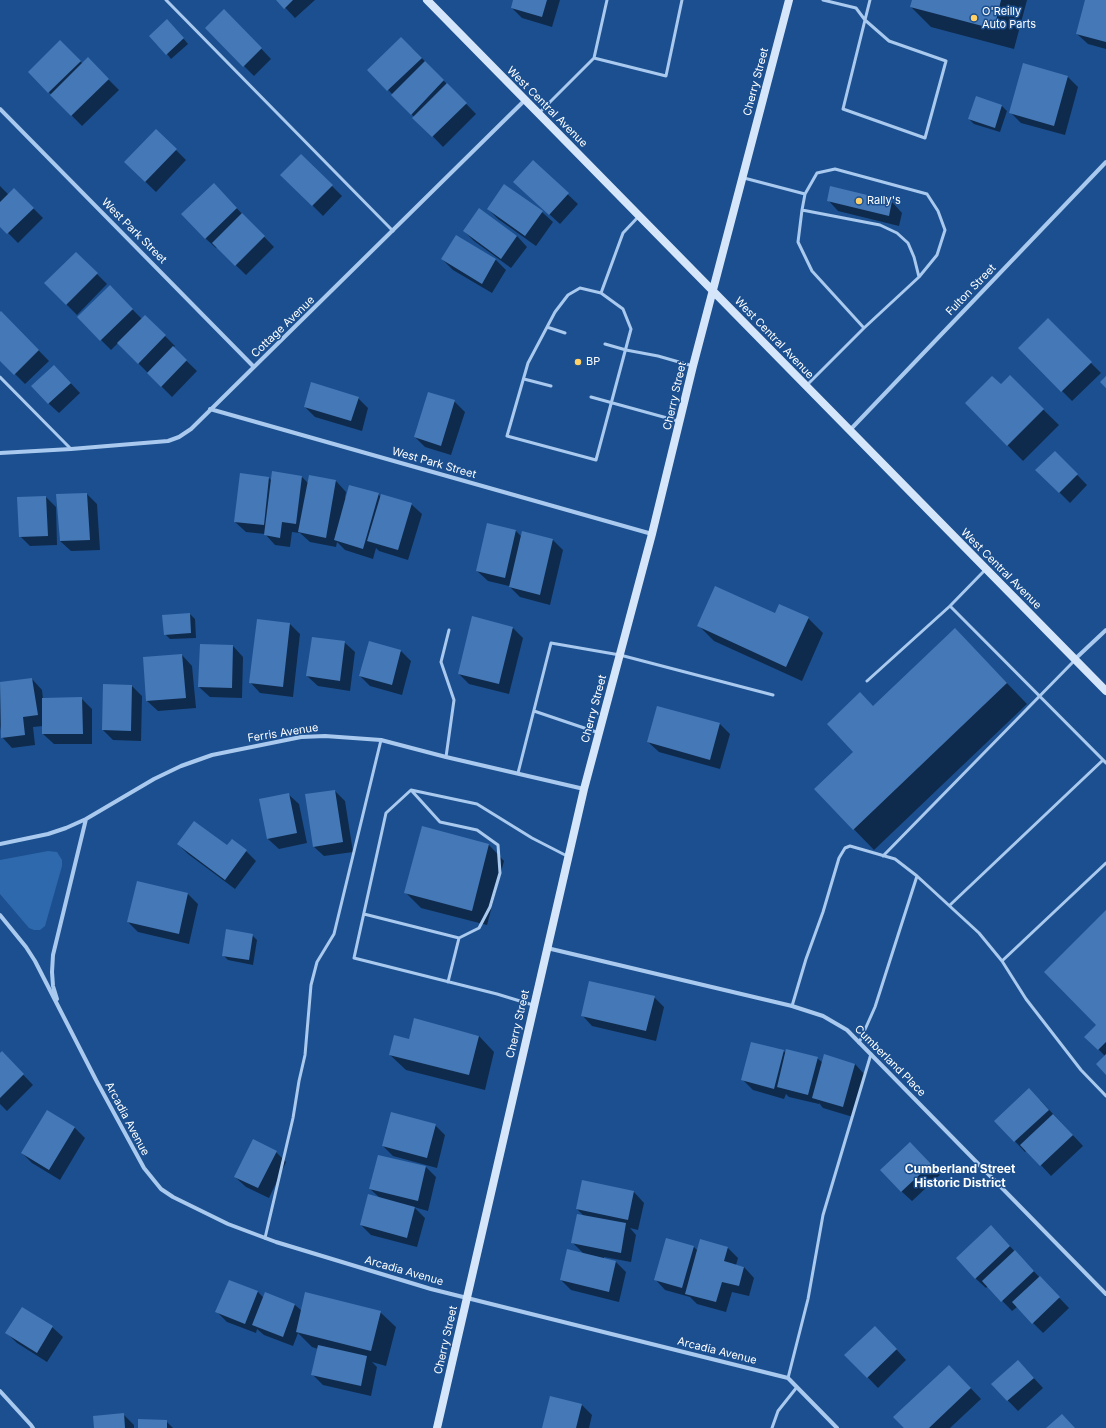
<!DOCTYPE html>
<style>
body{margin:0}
canvas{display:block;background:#1b4f8f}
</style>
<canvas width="1106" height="1428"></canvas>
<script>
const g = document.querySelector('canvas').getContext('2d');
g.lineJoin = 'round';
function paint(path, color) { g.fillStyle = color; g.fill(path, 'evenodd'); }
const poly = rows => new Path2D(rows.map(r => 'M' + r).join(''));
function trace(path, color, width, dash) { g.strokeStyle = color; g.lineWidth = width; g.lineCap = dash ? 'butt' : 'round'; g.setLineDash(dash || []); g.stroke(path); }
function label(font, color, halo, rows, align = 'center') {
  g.font = font + ' Inter,sans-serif'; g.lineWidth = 3; g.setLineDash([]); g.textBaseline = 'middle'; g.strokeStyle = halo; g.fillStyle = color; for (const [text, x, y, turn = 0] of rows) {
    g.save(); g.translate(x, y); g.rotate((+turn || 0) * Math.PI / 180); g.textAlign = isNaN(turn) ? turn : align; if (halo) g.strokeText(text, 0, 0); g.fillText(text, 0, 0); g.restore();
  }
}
paint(poly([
 [48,851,57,852,62,860,62,866,45,926,40,930,34,930,29,928,0,894,0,860]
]), '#2e69ad');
paint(poly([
 [278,0,315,0,295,18],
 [514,0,560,0,552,27,522,18,512,8],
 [913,0,1027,0,1014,49,931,27,911,7],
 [1086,0,1106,1,1106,49,1088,44,1077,34],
 [235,21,271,59,254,76,244,66],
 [172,25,188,44,171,59,167,54],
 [60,42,83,64,88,59,119,90,82,126,29,72],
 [412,48,476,114,443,147,369,70],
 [1024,64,1068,77,1078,87,1065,135,1021,123,1011,113],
 [976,98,1002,106,1007,111,1000,132,974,124,969,119],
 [156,130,186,160,156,192,125,162],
 [301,155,342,196,323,216,282,175],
 [533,162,578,204,560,224,525,192],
 [505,185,542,212,553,222,536,246,498,219,488,209],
 [0,186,9,195,14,189,43,218,18,243,0,225],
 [831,187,892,202,902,213,899,226,838,211,828,200],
 [224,195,274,247,246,275,217,247,216,248,205,238],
 [464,231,517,236,527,247,511,268,474,241],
 [456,236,496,260,506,270,492,293,453,270,442,259],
 [76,253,107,284,77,315,45,283],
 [110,287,142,319,145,316,175,346,173,348,197,371,172,397,118,343,111,350,78,317],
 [1,312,49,361,25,384,0,359,0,313],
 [1048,320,1101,373,1072,401,1019,348],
 [64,376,80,393,59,413,48,403],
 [1010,377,1059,425,1023,461,966,403,1001,386],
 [358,398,368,408,362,431,315,417,305,407],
 [454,401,465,412,451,455,425,447,415,437],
 [1055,452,1087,485,1070,503,1037,470],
 [273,473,302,477,308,483,310,476,336,481,346,492,345,498,347,498,378,494,381,497,411,504,422,514,408,560,379,551,376,548,373,559,345,550,337,542,336,547,310,542,300,533,292,532,290,547,275,545,265,534,246,532,235,522,269,478,272,481],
 [87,494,97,504,100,550,71,551,60,541,58,495],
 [46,497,56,507,57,545,30,546,20,536],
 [488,524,516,531,522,537,523,532,553,540,563,550,550,605,520,597,509,586,488,581,477,571],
 [190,614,195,619,196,638,170,639,165,634],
 [776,614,808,618,823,633,802,681,714,641,698,625],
 [290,624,300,634,293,697,260,693,250,682],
 [513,628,523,638,509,694,469,684,459,674],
 [344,642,355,652,350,691,318,686,307,676],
 [201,645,233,646,243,657,242,698,210,697,199,687],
 [975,650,1027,704,874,850,815,789,854,752,873,707],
 [401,651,411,661,402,695,370,686,360,676],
 [182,655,192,666,196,708,158,711,147,701,144,658],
 [32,679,42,690,43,699,81,698,92,709,92,744,54,744,43,734,43,726,33,727,35,745,12,748,2,737,0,725,0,683],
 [132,686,142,696,141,741,113,740,103,730],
 [658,707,720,724,730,734,720,769,659,752,648,742],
 [335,791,345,801,353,852,324,856,313,846],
 [288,794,299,804,307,843,279,849,268,839,260,800],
 [422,827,489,845,504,861,487,925,421,908,405,892],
 [178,844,228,847,246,851,256,861,235,889,188,854],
 [138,882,188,894,198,904,189,944,138,932,128,922],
 [1106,911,1106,1073,1105,1056,1086,1037,1098,1025],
 [252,935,257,940,253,965,228,960,223,955],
 [654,997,664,1007,656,1041,592,1026,582,1015],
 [415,1020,479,1036,494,1052,485,1090,406,1070,390,1055,410,1040],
 [784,1051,786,1054,817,1058,823,1063,855,1064,865,1075,853,1117,823,1108,819,1103,819,1104,789,1097,786,1094,784,1099,753,1090,743,1080],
 [0,1054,12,1063,33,1085,7,1111,0,1104],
 [1040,1100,1083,1146,1051,1176,1027,1150,1025,1152,996,1121],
 [47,1112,75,1128,85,1138,60,1180,32,1163,22,1153],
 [435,1125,445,1135,437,1168,393,1156,383,1146],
 [276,1152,286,1162,269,1198,246,1187,235,1177],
 [920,1153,940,1175,912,1201,901,1191],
 [425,1166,436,1177,428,1211,414,1207,425,1218,417,1247,371,1235,361,1225,380,1198,370,1189],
 [583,1181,634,1192,644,1203,638,1230,630,1228,636,1235,631,1262,604,1257,604,1259,616,1262,626,1272,619,1302,571,1290,561,1280,584,1254,573,1243,584,1216,577,1209],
 [1001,1237,1069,1308,1043,1333,1017,1307,1012,1311,988,1286,986,1288,975,1278],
 [694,1247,698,1251,728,1248,738,1258,736,1265,744,1267,754,1278,749,1296,732,1292,726,1312,697,1304,690,1297,665,1290,655,1279],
 [229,1281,258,1292,264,1298,266,1293,295,1305,302,1311,380,1312,396,1327,386,1366,372,1362,377,1367,371,1396,323,1385,313,1375,318,1349,312,1347,298,1333,293,1346,264,1335,257,1329,256,1333,227,1322,217,1312],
 [52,1327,63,1337,47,1362,17,1343,7,1333],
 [885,1337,906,1360,878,1388,846,1355],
 [1018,1361,1043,1388,1018,1411,992,1384],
 [959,1376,981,1399,950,1428,905,1428],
 [582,1405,592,1415,589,1428,543,1428],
 [123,1414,134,1425,134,1428,95,1428],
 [166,1421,173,1428,139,1428]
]), '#0007');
paint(poly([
 [276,0,293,0,284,9],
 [513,0,547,0,542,17,511,8],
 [912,0,1001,0,994,29,910,7],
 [1085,0,1106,0,1106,42,1076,34],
 [224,9,262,48,243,67,205,28],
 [167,19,184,38,166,55,149,36],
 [401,37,422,58,387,91,367,70],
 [60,40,81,61,48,93,28,72],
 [88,57,109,79,71,116,50,95],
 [425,61,444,80,411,115,391,95],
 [1023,63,1068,76,1054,126,1009,113],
 [447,83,467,103,432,137,412,118],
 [976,96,1002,105,995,128,968,119],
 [156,129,177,149,145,182,124,162],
 [301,154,333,185,312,206,280,175],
 [533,160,569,193,549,215,513,182],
 [214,183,237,208,205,239,181,214],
 [504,184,543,211,525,236,487,209],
 [830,186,892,201,889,216,827,201],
 [14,188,34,208,7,234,0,227,0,202],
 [479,208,517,236,501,259,463,231],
 [242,213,265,236,235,266,212,243],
 [456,235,496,259,482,284,441,259],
 [76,252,98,273,66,305,44,283],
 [110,285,133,309,100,341,77,317],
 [1,311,39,350,14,375,0,361,0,312],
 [145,315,166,335,138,364,117,343],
 [1048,318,1092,362,1061,392,1018,348],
 [173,346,187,360,161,387,147,373],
 [54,365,71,383,48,404,31,386],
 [1010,375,1044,409,1007,446,965,403,992,376,1001,384],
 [1106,376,1106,388,1100,382],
 [311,382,359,397,351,421,304,407],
 [428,392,455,400,441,446,414,437],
 [1055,451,1078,474,1059,493,1035,470],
 [272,471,302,476,296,524,282,522,280,538,264,535],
 [240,473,269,477,264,525,234,522],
 [309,475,336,480,326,538,298,532],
 [349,485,379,493,363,549,334,540],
 [87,493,90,540,60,541,56,494],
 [381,494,412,503,398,550,367,541],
 [46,496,48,536,19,537,17,497],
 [487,523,516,530,505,578,476,571],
 [522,531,553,539,540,595,509,587],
 [715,586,775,613,779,604,809,617,786,667,697,626],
 [190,613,191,633,164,635,162,615],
 [472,616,513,627,499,684,458,674],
 [257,619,290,623,283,687,249,683],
 [955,628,1007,683,853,830,814,789,853,752,827,724,860,692,873,706],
 [312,637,345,641,340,681,306,676],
 [369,641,401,650,392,685,359,676],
 [200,644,233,645,232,688,198,687],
 [182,654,186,698,146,701,143,657],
 [32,678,38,715,23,717,25,735,1,738,0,682],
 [103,684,132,685,131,731,102,730],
 [82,697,83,734,42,734,42,698],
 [657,706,720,723,710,760,647,742],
 [335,790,343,842,313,847,305,794],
 [289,793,297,833,267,839,259,799],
 [194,821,227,845,232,839,247,850,225,880,177,844],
 [422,826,489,844,472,911,404,893],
 [137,881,188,893,179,934,127,922],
 [1106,910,1106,1042,1098,1050,1084,1037,1096,1025,1044,972],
 [226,929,253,934,249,960,222,956],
 [589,981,655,996,646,1031,581,1016],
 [414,1018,479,1036,469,1075,389,1055,394,1035,409,1039],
 [751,1042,784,1050,774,1089,741,1080],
 [786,1049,818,1057,808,1095,777,1087],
 [2,1051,24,1074,0,1098,0,1053],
 [824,1054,855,1064,843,1107,812,1098],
 [1106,1054,1106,1075,1096,1064],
 [1029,1088,1049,1110,1014,1142,994,1121],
 [47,1110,75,1127,49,1170,21,1153],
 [391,1112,436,1124,427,1158,382,1146],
 [1053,1114,1073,1135,1040,1166,1020,1145],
 [253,1139,277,1151,258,1188,234,1177],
 [910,1142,931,1164,901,1192,880,1170],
 [378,1155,426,1166,418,1201,369,1189],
 [582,1180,634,1191,628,1220,576,1209],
 [368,1194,415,1207,407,1238,360,1225],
 [577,1214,626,1223,621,1253,571,1243],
 [991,1225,1010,1246,975,1279,956,1258],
 [666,1238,694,1246,682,1288,654,1280],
 [700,1239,728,1247,724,1261,744,1267,739,1286,722,1282,716,1302,685,1294],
 [567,1249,616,1261,609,1292,560,1280],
 [1015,1250,1034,1271,1001,1302,982,1281],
 [1040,1276,1060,1297,1032,1324,1012,1302],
 [229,1280,258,1291,245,1324,215,1312],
 [265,1292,295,1304,283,1337,252,1325],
 [305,1292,381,1311,371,1351,296,1332],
 [22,1307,53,1326,37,1353,5,1333],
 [875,1326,897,1349,867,1378,844,1355],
 [318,1345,367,1356,361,1386,311,1375],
 [1018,1360,1034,1378,1007,1401,991,1384],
 [949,1365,971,1388,929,1428,904,1428,893,1417],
 [550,1396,582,1404,576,1428,542,1428],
 [124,1413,125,1428,94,1428,93,1416],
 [1062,1414,1075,1428,1046,1428],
 [138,1419,167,1420,167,1428,138,1428]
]), '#4478b7');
trace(poly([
 [166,0,393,231],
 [823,0,856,8,865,20,889,41,946,61,925,138,843,109,865,20,870,0],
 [594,58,666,76,682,0],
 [540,112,594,58,607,0],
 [835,169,927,194,938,211,945,230,937,255,919,277,864,328,812,271,798,242,802,210,805,194,817,173,835,169],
 [744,178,805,194],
 [802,210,880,225,897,233,908,243,914,257,919,277],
 [601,293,580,288,568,295,555,312,528,363,507,436,596,460,631,329,623,309,601,293,623,233,639,216],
 [547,327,565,333],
 [605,344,626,350,658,356,693,366],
 [0,377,71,449],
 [524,379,551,386],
 [806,386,864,328],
 [591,397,678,421],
 [985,570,950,606,1106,763],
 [867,681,950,606],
 [534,711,599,733],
 [446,757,454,700,441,662,449,630],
 [518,773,551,643,620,655,773,695],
 [411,790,440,822,477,830,498,845,500,873,490,907,479,928,459,938],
 [883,856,1074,661],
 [950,905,1103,760],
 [364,914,459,938,448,982],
 [1002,961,1106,863],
 [533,1005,497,994,354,958,386,813,411,790,477,804,532,838,567,856],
 [792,1006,806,959,823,912,839,858,845,848,850,846,895,859,917,876,979,933,1002,961,1026,999,1081,1070,1106,1096],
 [859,1043,875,1007,917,876],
 [265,1238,293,1118,299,1081,305,1055,311,985,317,962,334,934,381,740],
 [788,1378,808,1299,823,1215,871,1054],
 [772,1428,778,1411,797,1387]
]), '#a9c9ee', 3);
trace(poly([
 [0,109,254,367],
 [210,409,652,534],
 [850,430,1106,162],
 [0,453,71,449,168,441,179,437,191,429,525,100],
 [1075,659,1106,630],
 [0,844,48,834,66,828,86,819,154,779,181,766,212,755,301,737,325,736,381,740,446,757,584,789],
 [0,915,26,947,35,961,96,1080,144,1168,161,1189,173,1197,228,1224,276,1242,431,1289,788,1378,837,1428],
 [547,948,792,1006,823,1016,847,1030,1106,1294],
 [57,999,53,986,52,972,53,955,86,819],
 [0,1391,31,1425,33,1428]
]), '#a9c9ee', 4);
trace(poly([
 [427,0,1106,691],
 [437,1428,584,789,652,534,693,366,789,0]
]), '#d6e6fa', 8);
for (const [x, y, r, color] of [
 [974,18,4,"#ffd166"],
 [859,201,4,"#ffd166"],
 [578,362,4,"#ffd166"]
]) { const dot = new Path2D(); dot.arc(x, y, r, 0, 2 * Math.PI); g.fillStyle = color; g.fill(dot); trace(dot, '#1b4f8f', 1.5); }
label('11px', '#fff', '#1b4f8f', [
 ["O'Reilly",982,12],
 ["Auto Parts",982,25],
 ["Rally's",867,201],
 ["BP",586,362]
], 'left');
label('11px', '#fff', '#1b4f8f', [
 ["Cherry Street",756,82,-75],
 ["West Central Avenue",547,107,45],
 ["West Park Street",134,231,45],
 ["Fulton Street",971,290,-46],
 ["Cottage Avenue",283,327,-44],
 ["West Central Avenue",774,338,46],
 ["Cherry Street",675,396,-77],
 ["West Park Street",434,463,16],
 ["West Central Avenue",1001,569,45],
 ["Cherry Street",594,709,-75],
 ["Ferris Avenue",283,733,-9],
 ["Cherry Street",518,1024,-77],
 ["Cumberland Place",890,1061,45],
 ["Arcadia Avenue",127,1119,62],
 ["Arcadia Avenue",404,1271,16],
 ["Cherry Street",446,1340,-77],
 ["Arcadia Avenue",717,1351,14]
]);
label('bold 12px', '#fff', '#1b4f8f', [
 ["Cumberland Street",960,1169],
 ["Historic District",960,1183]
]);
</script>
